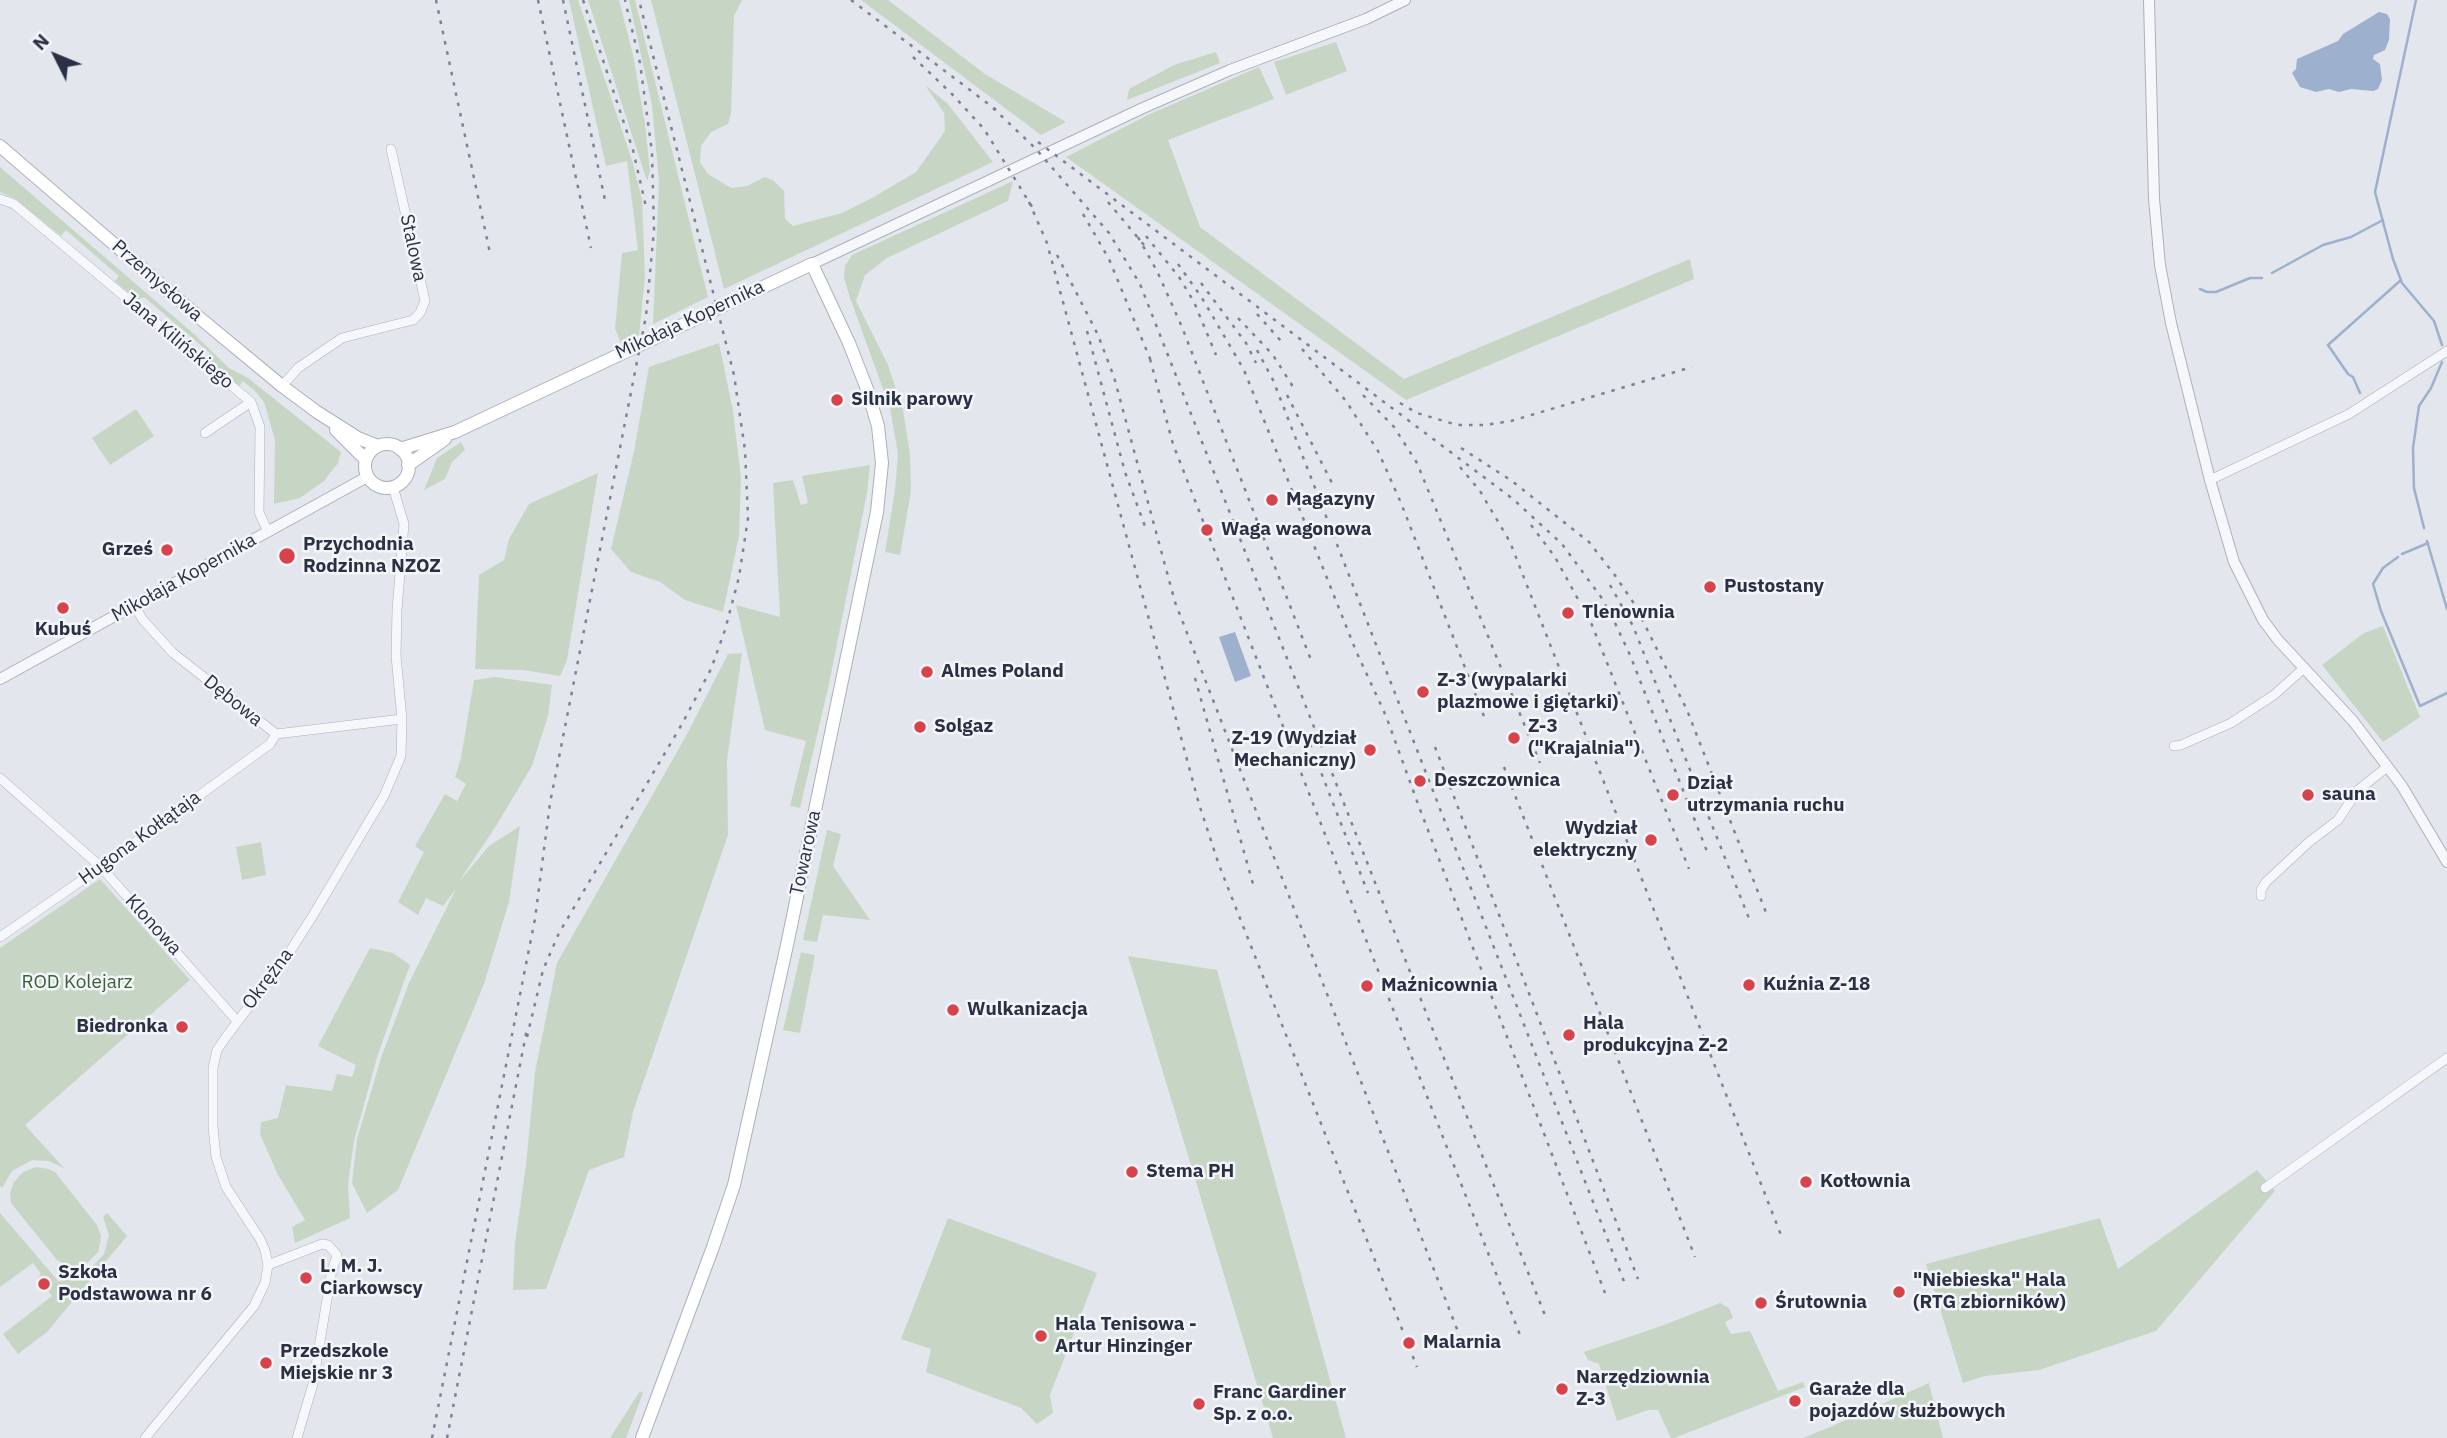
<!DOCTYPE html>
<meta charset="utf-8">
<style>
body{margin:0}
#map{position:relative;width:2447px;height:1438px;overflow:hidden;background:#e3e6ec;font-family:"IBM Plex Sans",sans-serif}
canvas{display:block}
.north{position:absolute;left:21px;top:21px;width:70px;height:70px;-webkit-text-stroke:5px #f3f5f9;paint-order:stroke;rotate:313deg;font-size:19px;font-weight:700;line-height:28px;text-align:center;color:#2a3145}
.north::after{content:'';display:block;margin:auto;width:24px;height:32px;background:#2a3145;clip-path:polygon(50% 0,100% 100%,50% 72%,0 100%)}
</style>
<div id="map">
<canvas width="2447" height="1438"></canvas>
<div class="north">N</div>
</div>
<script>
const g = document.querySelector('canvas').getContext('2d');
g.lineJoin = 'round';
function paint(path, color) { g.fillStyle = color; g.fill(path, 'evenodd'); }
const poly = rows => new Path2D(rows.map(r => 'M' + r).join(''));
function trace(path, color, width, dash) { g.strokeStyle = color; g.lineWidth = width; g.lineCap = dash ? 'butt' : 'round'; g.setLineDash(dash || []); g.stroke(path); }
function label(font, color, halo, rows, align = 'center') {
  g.font = font + ' "IBM Plex Sans",sans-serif'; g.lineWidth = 5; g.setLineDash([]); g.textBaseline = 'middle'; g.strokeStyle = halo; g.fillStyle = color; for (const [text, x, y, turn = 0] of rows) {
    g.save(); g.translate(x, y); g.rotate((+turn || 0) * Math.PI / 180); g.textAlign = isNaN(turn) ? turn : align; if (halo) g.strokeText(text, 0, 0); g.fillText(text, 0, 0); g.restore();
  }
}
paint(poly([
 [569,0,578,0,632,160,642,200,645,277,639,335,621,343,615,329,622,253,638,250,627,161,606,166],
 [588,0,619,0,633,55,645,124,650,171,647,181],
 [629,0,635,0,708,297,653,324,659,181,652,105],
 [651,0,742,0,734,16,731,114,728,124,711,132,701,146,700,162,708,174,731,188,747,186,765,177,774,181,784,191,785,219,793,226,842,213,872,198,916,172,945,131,944,113,925,85,948,104,993,162,724,289],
 [861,0,888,0,985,74,1066,122,1041,135],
 [1336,42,1347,71,1286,95,1274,62],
 [1216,52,1220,63,1127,100,1129,89,1174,65],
 [1259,67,1274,99,1168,140,1200,227,1404,379,1690,259,1694,279,1406,400,1066,157,1150,114],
 [0,167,194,334,229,368,248,378,341,452,338,463,324,481,300,498,274,504,275,440,264,402,256,392,243,381,239,386,207,359,210,353,144,297,137,300,115,281,119,276,66,230,61,236,14,198,0,192],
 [1013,181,1008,201,887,258,865,275,856,301,888,365,903,410,910,454,911,491,900,555,885,552,895,490,898,454,890,408,850,298,844,278,845,266,852,255],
 [719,343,733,411,741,478,739,536,723,612,685,600,660,582,631,572,611,549,634,451,649,367],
 [136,409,154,436,110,465,92,438],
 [461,442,465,450,452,462,445,479,424,490,437,458],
 [870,465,867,493,829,684,800,808,790,806,806,741,765,730,736,605,780,617,773,483,793,480,801,505,808,503,802,476],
 [598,473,567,660,560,676,523,670,475,669,479,575,504,560,509,539,529,504],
 [2383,626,2420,717,2383,742,2322,665,2364,633],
 [742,653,727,760,728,835,633,1112,624,1157,589,1170,546,1289,513,1290,515,1243,526,1165,535,1072,557,963,686,736,728,654],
 [495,677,552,685,548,716,532,766,496,826,458,883,489,846,520,826,509,902,484,984,398,1190,367,1213,352,1183,357,1139,381,1058,409,983,456,889,443,906,426,898,418,915,398,902,424,852,415,846,445,794,457,801,466,784,455,777,461,758,474,680],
 [827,830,841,834,833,866,870,920,823,915,817,942,803,940],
 [261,842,266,875,242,880,236,847],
 [100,879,190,980,25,1125,64,1168,49,1161,32,1160,12,1171,2,1188,0,1186,0,948],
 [370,948,393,953,410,965,378,1054,354,1141,348,1184,350,1218,295,1243,292,1227,305,1220,278,1175,260,1134,261,1122,278,1118,286,1085,332,1091,337,1074,352,1077,356,1065,318,1046],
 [801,952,815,955,800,1033,783,1030],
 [1128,956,1217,970,1346,1438,1273,1438],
 [36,1167,48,1169,55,1172,97,1225,101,1236,100,1244,98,1252,86,1264,71,1268,57,1260,11,1203,10,1193,14,1182,23,1172],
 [2257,1170,2275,1191,2156,1331,2039,1370,1985,1376,1963,1383,1926,1264,2100,1218,2118,1269],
 [0,1213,59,1282,65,1277,76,1276,91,1268,104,1254,109,1235,103,1217,107,1213,127,1236,47,1332,18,1354,3,1334,52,1296,38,1277,41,1274,33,1263,0,1287],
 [948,1218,1097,1273,1050,1395,1053,1413,1037,1424,1021,1408,926,1372,931,1349,901,1339],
 [1720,1303,1729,1308,1733,1318,1725,1322,1731,1334,1750,1331,1778,1391,1803,1382,1805,1387,1674,1438,1671,1438,1658,1410,1648,1410,1617,1421,1599,1364,1588,1360,1584,1352,1661,1326],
 [1929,1383,1943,1438,1803,1438,1830,1427],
 [640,1391,643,1393,626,1438,610,1438]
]), '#c7d6c4');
paint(poly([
 [2379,12,2387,14,2390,19,2389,40,2385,50,2374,55,2373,59,2380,64,2382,80,2378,89,2373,91,2351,89,2339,92,2329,89,2316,92,2300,87,2292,73,2296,69,2297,59,2338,41,2343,34],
 [1235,632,1251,676,1235,682,1219,637]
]), '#9db0cd');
trace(poly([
 [2416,0,2375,192,2393,259,2402,283,2434,321,2442,345],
 [2272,273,2323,245,2351,237,2383,220],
 [2200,289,2207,292,2216,292,2250,278,2262,278],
 [2360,393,2353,377,2348,374,2328,345,2401,280],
 [2424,528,2414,488,2413,448,2419,406,2431,388,2442,362],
 [2427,541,2447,609],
 [2402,554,2428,543],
 [2398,557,2383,568,2373,584,2381,611,2420,706,2447,693]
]), '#9db0cd', 2.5);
const minor = poly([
 [0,199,14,204,251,402,260,427,259,512,268,532],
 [282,386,298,368,342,338,413,320,420,313,425,301,391,149],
 [205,433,251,402],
 [2210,480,2349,414,2447,351],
 [134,605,143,620,173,653,276,734,402,719],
 [2174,746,2181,745,2231,723,2274,695,2304,668],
 [0,778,101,867,237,1021],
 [2261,896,2261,890,2266,882,2309,842,2338,820,2357,791,2387,767],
 [0,937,101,867,270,744,276,734],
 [2265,1188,2447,1058],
 [268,1265,322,1244,328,1245,337,1255,331,1275,313,1384,297,1438],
 [145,1438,254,1306,265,1283,268,1265,265,1250,260,1239,226,1187,216,1157,213,1127,213,1068,217,1050,226,1037,289,953,312,917,384,796,401,756,402,719,396,656,397,610,404,524,393,487]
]);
const tertiary = poly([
 [2149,0,2154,199,2160,265,2171,323,2210,480,2234,562,2263,620,2278,640,2353,721,2402,786,2447,862],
 [812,264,1143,108,1230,70,1366,19,1405,0],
 [0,679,367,477]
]);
const secondary = poly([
 [0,146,201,319,282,386,317,412,358,438,378,446],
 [336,430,366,460],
 '365 466a22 22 0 1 1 44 0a22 22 0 1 1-44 0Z',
 [400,449,455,432,812,264,849,343,867,389,878,426,882,463,877,512,787,945,734,1185,713,1247,642,1438],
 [408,465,445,439]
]);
trace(minor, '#acb0ba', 10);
trace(tertiary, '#acb0ba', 12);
trace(secondary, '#acb0ba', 14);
trace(minor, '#f6f7fa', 9);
trace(tertiary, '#f6f7fa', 10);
trace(secondary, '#fff', 12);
trace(poly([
 [436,0,490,253],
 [538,0,591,248],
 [563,0,605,200],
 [583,0,633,150,646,207],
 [851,0,999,112],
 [913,57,951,93,984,129,1034,210],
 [993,108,1035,148,1109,233,1140,284,1546,1318],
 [1038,142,1513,499,1562,544,1601,597,1615,623,1630,655,1708,854],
 [1029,202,1047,243,1199,804,1219,865,1417,1367],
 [1108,202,1144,245],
 [1083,214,1109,259,1153,366],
 [1146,236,1179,277,1194,302,1216,355],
 [1138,237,1157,271,1182,327,1311,660],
 [1057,255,1098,335,1114,377,1175,602,1467,1355],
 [1178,264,1202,298,1244,370,1356,651,1386,716,1421,812,1605,1293],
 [1201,283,1246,343,1256,363],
 [1257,314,1281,341],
 [1238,318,1273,355,1295,390],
 [1087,331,1125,472,1146,529],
 [1302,349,1346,401,1378,451,1401,503,1485,719],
 [1257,350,1273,380,1625,1284],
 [1150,359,1173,444,1520,1335],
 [1287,395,1334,487],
 [1363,395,1394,427,1417,463,1540,763],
 [1400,403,1417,413,1457,425,1485,425,1511,421,1692,367],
 [1461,448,1512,481,1589,542,1614,574,1635,605,1687,710,1767,915],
 [1460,467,1480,491,1510,542,1781,1235],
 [1531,525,1555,557,1592,625,1689,869],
 [1610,585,1633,626,1750,921],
 [1195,678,1253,884],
 [1310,744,1368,893],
 [1435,747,1638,1279],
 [1504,767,1695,1257],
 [527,1037,543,970,559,933,682,724,711,669,725,630,739,577,748,518,745,450,734,375,639,0],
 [432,1438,535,919,550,803,646,316,654,230,652,152,640,63,625,0],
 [447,1438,527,1029]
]), '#7b8396', 2.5, [3.5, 7]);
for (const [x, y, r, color] of [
 [837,400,7,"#d6434b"],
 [1272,500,7,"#d6434b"],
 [1207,530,7,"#d6434b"],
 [167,550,7,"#d6434b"],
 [287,556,9,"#d6434b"],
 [1710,587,7,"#d6434b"],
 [63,608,7,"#d6434b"],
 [1568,613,7,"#d6434b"],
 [927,672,7,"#d6434b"],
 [1423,692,7,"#d6434b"],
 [920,727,7,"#d6434b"],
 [1514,738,7,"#d6434b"],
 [1370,750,7,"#d6434b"],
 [1420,781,7,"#d6434b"],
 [1673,795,7,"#d6434b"],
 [2308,795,7,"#d6434b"],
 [1651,840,7,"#d6434b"],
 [1749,985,7,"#d6434b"],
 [1367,986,7,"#d6434b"],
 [953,1010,7,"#d6434b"],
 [182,1027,7,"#d6434b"],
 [1569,1035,7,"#d6434b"],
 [1132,1172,7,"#d6434b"],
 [1806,1182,7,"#d6434b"],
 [306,1278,7,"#d6434b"],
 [44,1284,7,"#d6434b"],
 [1899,1292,7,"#d6434b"],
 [1761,1303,7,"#d6434b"],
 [1041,1336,7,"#d6434b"],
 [1409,1343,7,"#d6434b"],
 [266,1363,7,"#d6434b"],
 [1562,1389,7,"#d6434b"],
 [1795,1401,7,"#d6434b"],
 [1199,1404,7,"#d6434b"]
]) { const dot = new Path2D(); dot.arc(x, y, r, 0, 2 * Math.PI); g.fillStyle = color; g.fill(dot); trace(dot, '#f3f5f9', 2.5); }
label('19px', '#2a3145', '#f3f5f9', [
 ["Stalowa",413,248,78],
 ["Przemysłowa",157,281,41],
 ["Mikołaja Kopernika",690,320,-25],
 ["Jana Kilińskiego",178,341,40],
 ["Mikołaja Kopernika",184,578,-29],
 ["Dębowa",233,701,39],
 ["Hugona Kołłątaja",140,838,-36],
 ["Towarowa",806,853,-78],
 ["Klonowa",153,925,48],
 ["Okrężna",268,979,-53]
]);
label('bold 19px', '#2a3145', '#f3f5f9', [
 ["Silnik parowy",851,400],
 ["Magazyny",1286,500],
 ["Waga wagonowa",1221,530],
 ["Przychodnia",303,545],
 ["Rodzinna NZOZ",303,567],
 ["Grześ",153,550,"right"],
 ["Pustostany",1724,587],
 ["Tlenownia",1582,613],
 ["Kubuś",63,630,"center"],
 ["Almes Poland",941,672],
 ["Z-3 (wypalarki",1437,681],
 ["plazmowe i giętarki)",1437,703],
 ["Solgaz",934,727],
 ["Z-3",1528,727],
 ["(\"Krajalnia\")",1528,749],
 ["Z-19 (Wydział",1356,739,"right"],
 ["Mechaniczny)",1356,761,"right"],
 ["Deszczownica",1434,781],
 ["Dział",1687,784],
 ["utrzymania ruchu",1687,806],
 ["sauna",2322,795],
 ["Wydział",1637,829,"right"],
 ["elektryczny",1637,851,"right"],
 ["Kuźnia Z-18",1763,985],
 ["Maźnicownia",1381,986],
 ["Wulkanizacja",967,1010],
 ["Hala",1583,1024],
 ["produkcyjna Z-2",1583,1046],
 ["Biedronka",168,1027,"right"],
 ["Stema PH",1146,1172],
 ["Kotłownia",1820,1182],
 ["L. M. J.",320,1267],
 ["Ciarkowscy",320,1289],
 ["Szkoła",58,1273],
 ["Podstawowa nr 6",58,1295],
 ["\"Niebieska\" Hala",1913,1281],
 ["(RTG zbiorników)",1913,1303],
 ["Śrutownia",1775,1303],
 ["Hala Tenisowa -",1055,1325],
 ["Artur Hinzinger",1055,1347],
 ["Malarnia",1423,1343],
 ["Przedszkole",280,1352],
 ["Miejskie nr 3",280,1374],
 ["Narzędziownia",1576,1378],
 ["Z-3",1576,1400],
 ["Garaże dla",1809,1390],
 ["pojazdów służbowych",1809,1412],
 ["Franc Gardiner",1213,1393],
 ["Sp. z o.o.",1213,1415]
], 'left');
label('19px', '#3a6236', '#f3f5f9', [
 ["ROD Kolejarz",77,983]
]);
</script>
